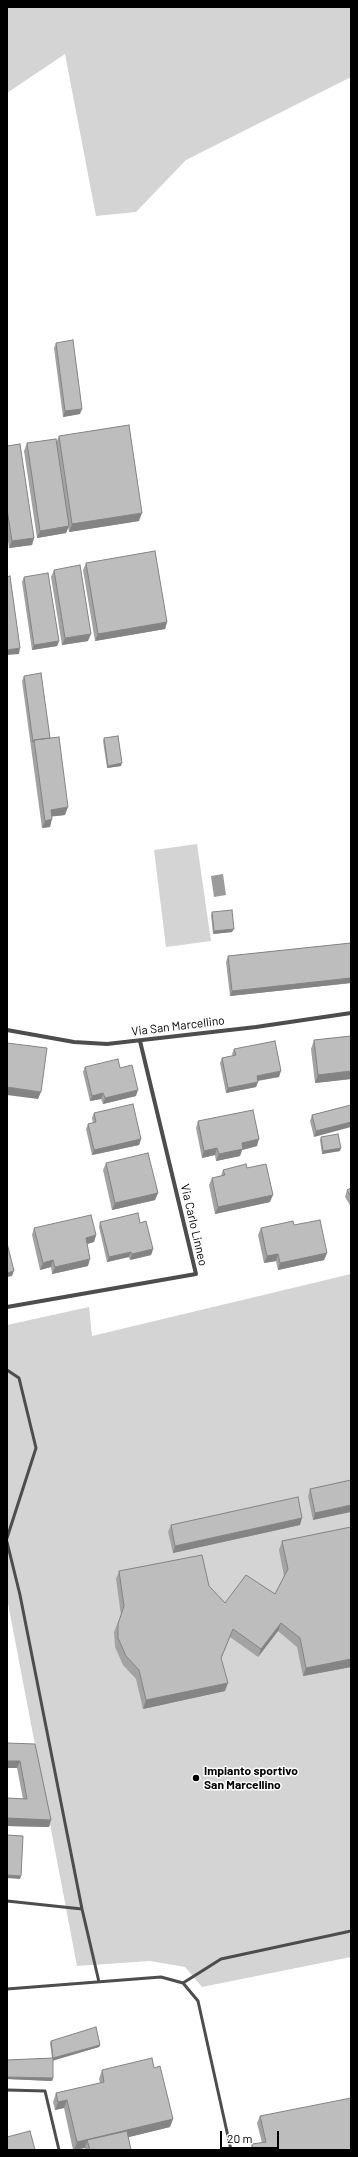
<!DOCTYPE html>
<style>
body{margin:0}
#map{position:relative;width:358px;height:2157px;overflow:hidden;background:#fff;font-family:Barlow,sans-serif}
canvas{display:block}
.frame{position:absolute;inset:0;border:8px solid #000;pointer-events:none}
.scale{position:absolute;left:220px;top:2131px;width:59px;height:18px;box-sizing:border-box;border:2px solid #000;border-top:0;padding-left:5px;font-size:12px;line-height:14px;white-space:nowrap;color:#000;-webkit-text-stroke:3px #fff;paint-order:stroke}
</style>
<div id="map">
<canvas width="358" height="2157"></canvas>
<div class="frame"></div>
<div class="scale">20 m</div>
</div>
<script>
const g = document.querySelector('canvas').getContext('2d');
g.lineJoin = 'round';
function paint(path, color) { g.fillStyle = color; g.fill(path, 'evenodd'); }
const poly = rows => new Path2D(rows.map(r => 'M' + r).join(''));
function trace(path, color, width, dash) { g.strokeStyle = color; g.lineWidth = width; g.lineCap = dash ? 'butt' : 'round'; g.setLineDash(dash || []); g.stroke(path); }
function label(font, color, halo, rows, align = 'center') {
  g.font = font + ' Barlow,sans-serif'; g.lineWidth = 3; g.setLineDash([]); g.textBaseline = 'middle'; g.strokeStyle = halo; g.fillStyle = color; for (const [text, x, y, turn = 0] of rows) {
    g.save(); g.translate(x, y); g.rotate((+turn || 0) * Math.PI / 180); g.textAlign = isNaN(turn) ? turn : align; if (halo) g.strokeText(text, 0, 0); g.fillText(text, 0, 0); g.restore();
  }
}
paint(poly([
 [7,7,351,7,351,77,186,160,136,212,96,216,65,54,7,93],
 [197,844,211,941,166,947,154,850],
 [351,1274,351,1957,202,1987,185,1967,150,1961,77,1966,7,1598,7,1325,89,1307,92,1336]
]), '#d4d4d4');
paint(poly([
 [223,874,226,895,214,897,211,876]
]), '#9b9b9b');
trace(poly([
 [7,1370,19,1378,36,1448,7,1538],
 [7,1542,20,1595,82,1909,99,1982],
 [7,1901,82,1909],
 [183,1983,221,1959,351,1931],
 [7,1989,161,1977,183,1983,198,2001,231,2150],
 [7,2090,45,2091,59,2150]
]), '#4d4d4d', 3);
trace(poly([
 [7,1030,74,1042,107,1044,256,1027,351,1013],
 [7,1307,196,1274,140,1041]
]), '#4d4d4d', 4);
paint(poly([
 [56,343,80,414,63,417,54,348],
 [59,436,139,521,69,532,68,527,66,533,37,538,24,451,27,443,56,443],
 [7,446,34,538,32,545,9,548,7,533],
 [86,563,167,622,165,629,95,641,83,570],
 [54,570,88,641,62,645,51,577],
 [24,577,59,641,57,646,32,650,22,582],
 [24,676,50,738,65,815,52,816,50,827,42,828,22,681],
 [104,738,121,766,107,768,103,741],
 [212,912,232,932,213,934,211,915],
 [351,943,351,983,230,996,226,962,228,956],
 [351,1036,351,1079,315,1083,311,1049,314,1040],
 [234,1049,279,1077,258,1081,256,1087,226,1093,220,1063,222,1058,233,1056,232,1054],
 [85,1067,120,1068,136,1096,103,1104,101,1099,90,1101,83,1072],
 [351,1105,314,1137,310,1121,312,1115],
 [94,1113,141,1139,139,1145,92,1155,86,1129,88,1124,93,1123,92,1118],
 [198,1121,257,1146,242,1150,240,1156,216,1161,215,1155,202,1158,196,1128],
 [321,1137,340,1151,322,1154,320,1140],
 [106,1163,158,1193,155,1200,112,1210,103,1170],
 [247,1168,270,1202,215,1214,209,1185,212,1178,221,1176,223,1170],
 [351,1188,351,1207,345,1197,347,1190],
 [100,1222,140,1223,153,1249,151,1255,130,1260,129,1257,107,1262,99,1227],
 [294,1225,327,1253,324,1260,278,1270,276,1261,264,1263,258,1235,261,1228],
 [34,1228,96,1235,94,1242,87,1244,88,1266,52,1274,51,1267,40,1270,32,1235],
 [351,1480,313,1520,308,1496,310,1489],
 [171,1525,300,1525,173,1553,168,1532],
 [351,1527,351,1667,303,1676,297,1647,278,1631,258,1657,230,1637,221,1659,225,1691,143,1709,136,1679,123,1665,115,1647,114,1632,121,1615,116,1579,119,1571,209,1586,225,1603,275,1594,284,1576,279,1550,282,1541],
 [35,1744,51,1820,49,1827,7,1826,7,1798,23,1799,17,1768,7,1768],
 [51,2041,100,2045,99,2047,53,2060,53,2078,52,2081,7,2079,7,2060,52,2058,50,2043],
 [154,2068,173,2119,170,2127,128,2137,131,2150,85,2150,85,2148,73,2150,64,2108,55,2110,53,2102,56,2093,100,2083,99,2079,102,2070],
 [260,2116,351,2150,250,2150,252,2144,262,2143,257,2123]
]), '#a3a3a3');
paint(poly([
 [82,409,80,414,63,417,65,411],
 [142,513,139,521,69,532,72,524],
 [69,526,66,533,37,538,40,531],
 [34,538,32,545,9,548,12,541],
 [167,622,165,629,95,641,98,634],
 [91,634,88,641,62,645,65,638],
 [59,641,57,646,32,650,34,645],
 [20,648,19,654,7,655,7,650],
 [122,763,121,766,107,768,108,766],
 [68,807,65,815,48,817,51,810],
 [52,819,50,827,42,828,45,821],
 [234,929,232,932,213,934,214,931],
 [351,978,351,983,230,996,232,991],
 [281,1071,279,1077,255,1081,257,1076],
 [351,1071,351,1079,315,1083,318,1075],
 [258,1082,256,1087,226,1093,228,1088],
 [7,1087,41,1092,38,1099,7,1095],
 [138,1090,136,1096,103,1104,105,1098],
 [103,1093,101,1099,90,1101,92,1096],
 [351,1122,351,1127,314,1137,316,1131],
 [141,1139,139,1145,92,1155,94,1150],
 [259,1139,257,1146,242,1150,240,1156,216,1161,219,1154,242,1143],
 [217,1148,215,1155,202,1158,204,1151],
 [341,1148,340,1151,322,1154,323,1151],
 [158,1193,155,1200,112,1210,115,1203],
 [273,1195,270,1202,215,1214,218,1207],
 [96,1235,94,1242,83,1245,86,1238],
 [153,1249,151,1255,130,1260,132,1254],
 [131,1252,129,1257,107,1262,109,1257],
 [327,1253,324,1260,278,1270,280,1263],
 [278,1254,276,1261,264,1263,267,1256],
 [90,1259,88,1266,52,1274,55,1267],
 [53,1260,51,1267,40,1270,43,1263],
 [14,1271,12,1276,7,1277,7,1273],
 [351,1505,351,1512,313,1520,315,1513],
 [302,1518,300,1525,173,1553,175,1546],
 [281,1623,278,1631,258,1657,261,1649],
 [351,1659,351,1667,303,1676,306,1668],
 [228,1683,225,1691,143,1709,146,1700],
 [7,1761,20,1761,17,1768,7,1768],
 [7,1818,51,1820,49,1827,7,1826],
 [7,1875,21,1876,20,1879,7,1878],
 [100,2045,99,2047,52,2061,53,2058],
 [7,2077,53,2078,52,2081,7,2079],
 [67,2100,64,2108,55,2110,58,2102],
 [173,2119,170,2127,89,2147,87,2140,85,2148,74,2150,77,2142]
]), '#848484');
const building = poly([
 [73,340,82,409,65,411,56,343,73,340],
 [129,425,142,513,72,524,59,436,129,425],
 [56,439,69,526,40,531,27,443,56,439],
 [20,444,34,538,12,541,7,509,7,446,20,444],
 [155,551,167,622,98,634,86,563,155,551],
 [80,565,91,634,65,638,54,570,80,565],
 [48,573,59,641,34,645,24,577,48,573],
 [10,576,20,648,7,650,7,577,10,576],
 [41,673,50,738,34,740,33,742,24,676,41,673],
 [118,736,122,763,108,766,104,738,118,736],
 [59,737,68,807,51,810,52,819,45,821,34,740,59,737],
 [232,910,234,929,214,931,212,912,232,910],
 [351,943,351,978,232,991,228,956,351,943],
 [351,1036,351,1071,318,1075,314,1040,351,1036],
 [275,1041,281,1071,257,1076,258,1082,228,1088,222,1058,236,1055,234,1049,275,1041],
 [7,1043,47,1048,41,1092,7,1087,7,1043],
 [118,1059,120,1068,132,1065,138,1090,105,1098,103,1093,92,1096,85,1067,118,1059],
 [133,1104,141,1139,94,1150,88,1124,96,1122,94,1113,133,1104],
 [351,1105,351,1122,316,1131,312,1115,351,1105],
 [253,1110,259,1139,242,1143,243,1149,219,1154,217,1148,204,1151,198,1121,253,1110],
 [338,1134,341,1148,323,1151,321,1137,338,1134],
 [148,1153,158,1193,115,1203,106,1163,148,1153],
 [246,1164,247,1168,266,1164,273,1195,218,1207,212,1178,225,1175,223,1170,246,1164],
 [351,1188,351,1196,347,1190,351,1188],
 [138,1213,140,1223,146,1221,153,1249,132,1254,131,1252,109,1257,100,1222,138,1213],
 [91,1215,96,1235,86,1238,90,1259,55,1267,53,1260,43,1263,34,1228,91,1215],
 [320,1220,327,1253,280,1263,278,1254,267,1256,261,1228,293,1221,294,1225,320,1220],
 [7,1243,14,1271,7,1273,7,1243],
 [351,1480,351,1505,315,1513,310,1489,351,1480],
 [298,1497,302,1518,175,1546,171,1525,298,1497],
 [351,1527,351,1659,306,1668,300,1638,281,1623,261,1649,233,1629,221,1658,228,1683,146,1700,139,1670,126,1656,118,1638,118,1624,124,1606,119,1571,202,1555,209,1586,225,1603,246,1575,275,1594,288,1569,282,1541,351,1527],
 [7,1743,35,1744,51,1820,7,1818,7,1798,27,1799,20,1761,7,1761,7,1743],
 [7,1835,23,1836,21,1876,7,1875,7,1835],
 [96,2027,100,2045,53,2058,51,2041,96,2027],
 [53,2058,53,2078,7,2077,7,2060,53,2058],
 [152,2058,154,2068,160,2066,173,2119,77,2142,67,2100,58,2102,56,2093,104,2082,102,2070,152,2058],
 [351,2098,351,2150,253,2150,252,2144,266,2142,260,2116,351,2098],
 [30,2131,35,2150,7,2150,7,2137,30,2131],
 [127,2131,131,2150,90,2150,87,2140,127,2131]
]);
paint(building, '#bdbdbd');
trace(building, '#848484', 1);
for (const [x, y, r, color] of [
 [196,1778,4,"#000"]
]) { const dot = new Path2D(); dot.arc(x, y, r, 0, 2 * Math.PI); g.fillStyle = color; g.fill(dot); trace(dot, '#fff', 1.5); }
label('12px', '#000', '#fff', [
 ["Via San Marcellino",178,1026,-7],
 ["Via Carlo Linneo",194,1225,77]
]);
label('bold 12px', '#000', '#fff', [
 ["Impianto sportivo",204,1771],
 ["San Marcellino",204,1785]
], 'left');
</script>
